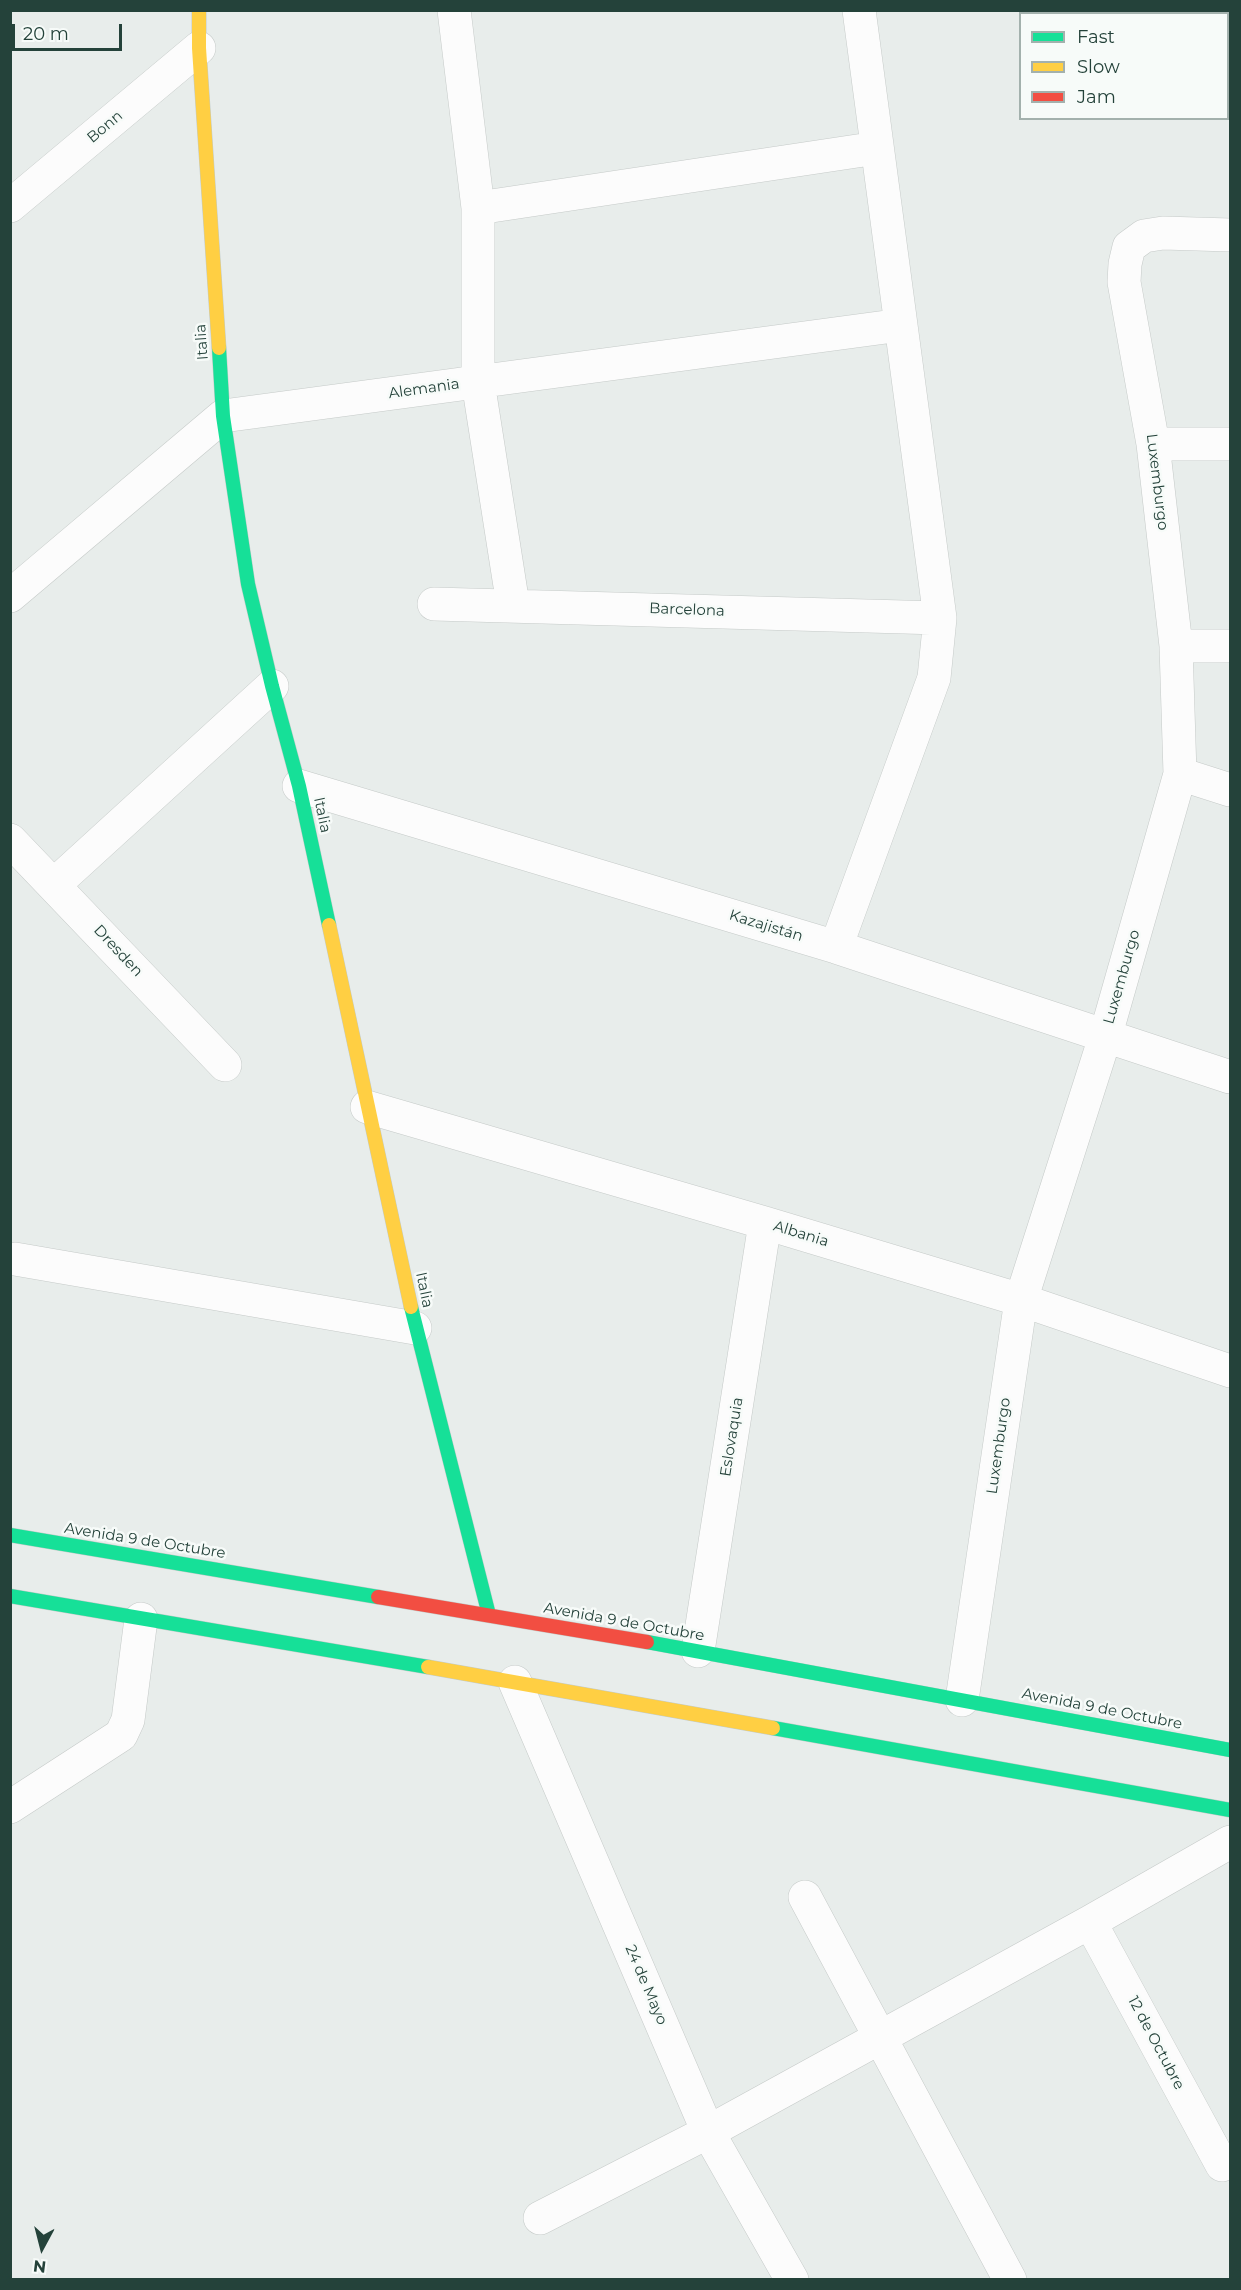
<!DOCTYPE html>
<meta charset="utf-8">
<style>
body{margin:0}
#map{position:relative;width:1241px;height:2290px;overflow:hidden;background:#e8edeb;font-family:Montserrat,sans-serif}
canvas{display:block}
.frame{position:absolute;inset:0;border:12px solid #24423a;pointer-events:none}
.legend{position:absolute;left:1019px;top:12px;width:210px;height:108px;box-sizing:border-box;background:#f7fbf9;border:2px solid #a3b1ad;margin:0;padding:8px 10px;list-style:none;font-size:18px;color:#24423a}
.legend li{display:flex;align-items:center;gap:12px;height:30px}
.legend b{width:30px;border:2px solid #a3b1ad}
.north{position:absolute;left:12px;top:2218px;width:60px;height:60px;-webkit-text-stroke:4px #f7fbf9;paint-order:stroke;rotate:187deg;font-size:16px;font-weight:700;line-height:24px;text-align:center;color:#24423a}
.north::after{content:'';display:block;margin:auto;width:21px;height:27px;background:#24423a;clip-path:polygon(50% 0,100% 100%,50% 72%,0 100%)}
.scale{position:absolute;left:12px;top:24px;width:110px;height:27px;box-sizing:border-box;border:3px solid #24423a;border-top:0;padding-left:8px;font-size:18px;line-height:21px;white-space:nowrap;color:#24423a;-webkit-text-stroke:4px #f7fbf9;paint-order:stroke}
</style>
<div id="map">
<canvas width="1241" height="2290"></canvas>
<div class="frame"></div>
<ul class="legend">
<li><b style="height:8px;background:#16e098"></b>Fast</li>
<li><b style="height:8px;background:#ffcf43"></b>Slow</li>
<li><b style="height:8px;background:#f24e42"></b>Jam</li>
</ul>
<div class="north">N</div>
<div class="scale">20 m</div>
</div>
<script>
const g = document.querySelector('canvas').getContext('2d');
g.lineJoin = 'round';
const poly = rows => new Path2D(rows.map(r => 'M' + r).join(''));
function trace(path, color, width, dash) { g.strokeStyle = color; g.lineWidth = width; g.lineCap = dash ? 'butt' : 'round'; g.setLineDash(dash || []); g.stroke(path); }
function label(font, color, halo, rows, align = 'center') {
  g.font = font + ' Montserrat,sans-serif'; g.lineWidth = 5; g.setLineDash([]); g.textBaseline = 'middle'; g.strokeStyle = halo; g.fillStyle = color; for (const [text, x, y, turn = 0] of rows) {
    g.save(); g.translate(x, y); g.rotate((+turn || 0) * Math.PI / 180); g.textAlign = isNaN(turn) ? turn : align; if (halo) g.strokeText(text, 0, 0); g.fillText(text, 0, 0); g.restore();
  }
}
const street = poly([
 [454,10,478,208,478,382,513,605],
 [10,206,199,48],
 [478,208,877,148],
 [1153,444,1230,444],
 [10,596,223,416,901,325],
 [434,604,940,618],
 [1176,646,1230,646],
 [1180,774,1230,790],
 [299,786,836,947,1230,1077],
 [10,840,225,1065],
 [55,884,272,686],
 [836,947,934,678,940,618,859,10],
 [367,1107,765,1223,1021,1300,1230,1371],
 [15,1259,415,1328],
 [698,1651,765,1223],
 [515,1682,708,2132,792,2280],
 [962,1700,1021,1300,1106,1034,1180,774,1176,646,1153,444,1124,282,1125,264,1129,247,1144,236,1163,233,1230,235],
 [10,1807,121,1735,128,1720,141,1619],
 [805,1897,1010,2280],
 [1090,1922,1222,2165],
 [540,2218,708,2132,1090,1922,1230,1842]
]);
const fast = poly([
 [219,348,223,416,248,584,272,686,299,786,329,925],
 [411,1307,489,1615],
 [10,1535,378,1597],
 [10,1596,428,1667],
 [647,1642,1230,1750],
 [773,1728,1230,1810]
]);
const slow = poly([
 [199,10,199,48,219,348],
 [329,925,411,1307],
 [428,1667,773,1728]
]);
const jam = poly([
 [378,1597,647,1642]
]);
trace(street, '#c5cac8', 34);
trace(fast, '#c3cbc8', 15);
trace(slow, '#c3cbc8', 15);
trace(jam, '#c3cbc8', 15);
trace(street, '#fcfcfc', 33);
trace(fast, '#16e098', 14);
trace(slow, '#ffcf43', 14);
trace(jam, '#f24e42', 14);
label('15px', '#24423a', '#f7fbf9', [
 ["Bonn",105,127,-40],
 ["Italia",202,342,-94],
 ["Alemania",424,389,-8],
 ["Luxemburgo",1157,482,83],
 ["Barcelona",687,610,2],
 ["Italia",322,815,78],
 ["Kazajistán",766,926,17],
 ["Dresden",118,951,47],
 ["Luxemburgo",1122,977,-74],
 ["Albania",801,1234,17],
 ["Italia",424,1290,78],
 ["Eslovaquia",732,1437,-81],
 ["Luxemburgo",999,1446,-82],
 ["Avenida 9 de Octubre",145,1541,9],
 ["Avenida 9 de Octubre",624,1622,10],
 ["Avenida 9 de Octubre",1102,1709,11],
 ["24 de Mayo",646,1985,67],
 ["12 de Octubre",1156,2043,62]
]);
</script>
